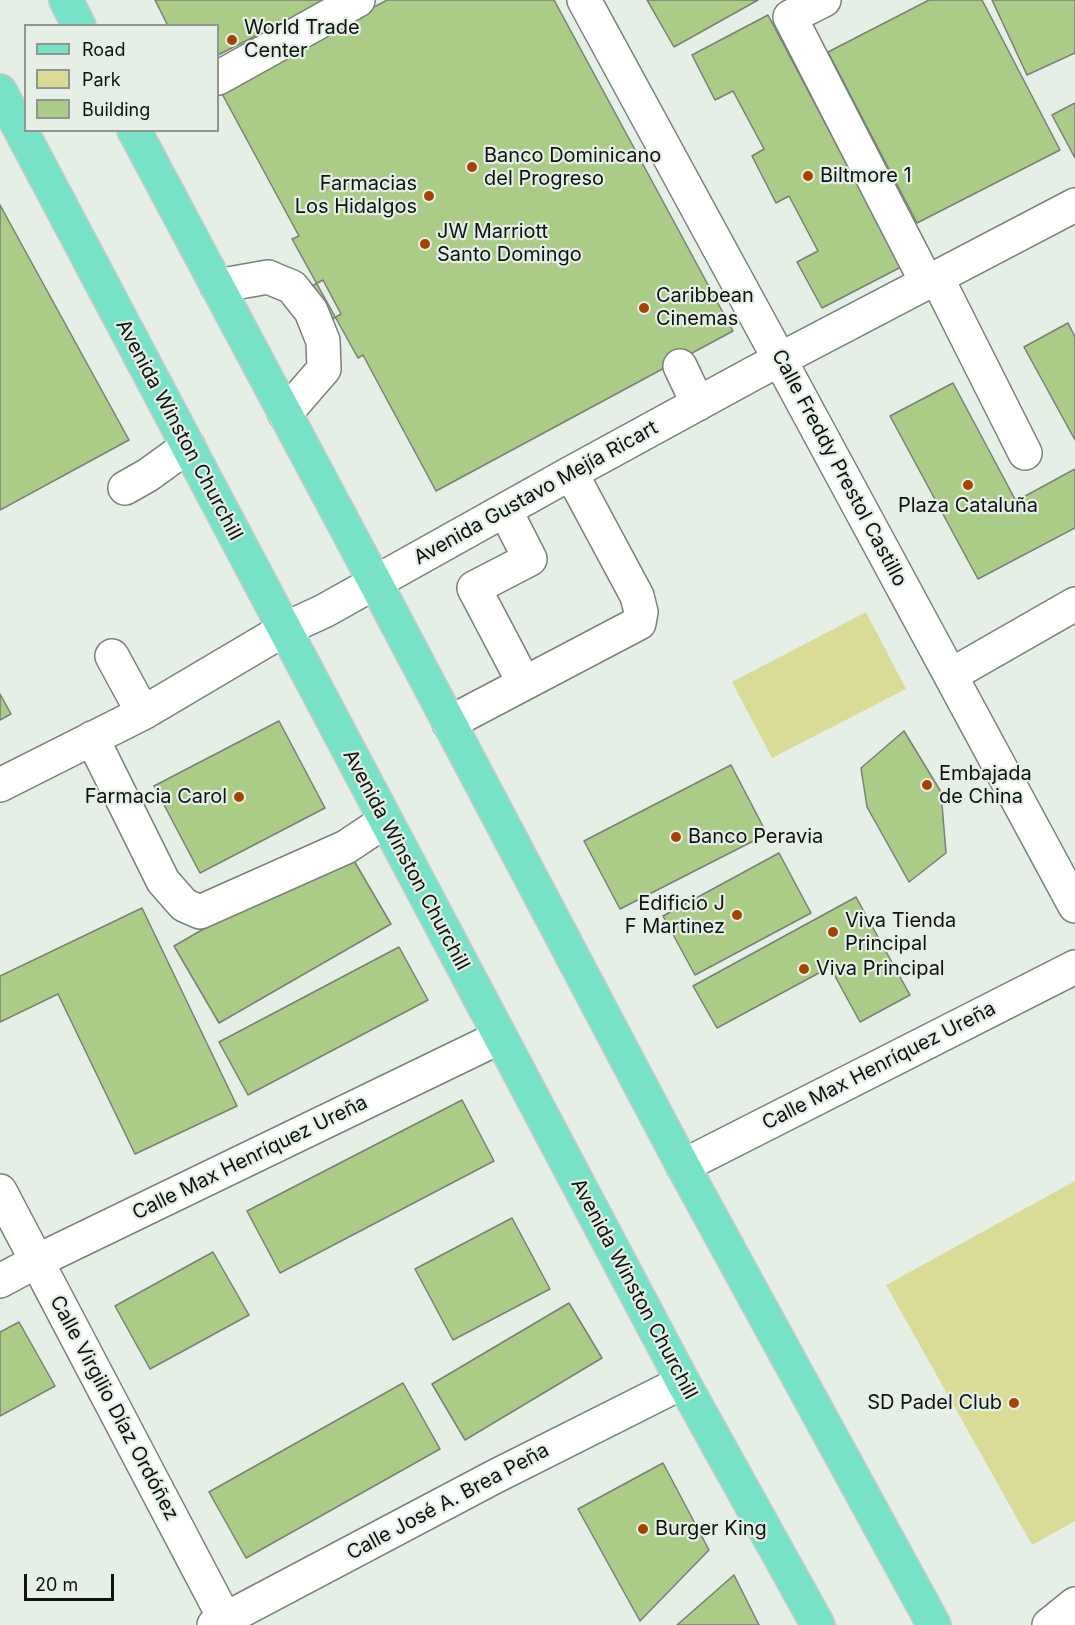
<!DOCTYPE html>
<meta charset="utf-8">
<style>
body{margin:0}
#map{position:relative;width:1075px;height:1625px;overflow:hidden;background:#e5efe6;font-family:Inter,sans-serif}
canvas{display:block}
.legend{position:absolute;left:24px;top:24px;width:195px;height:108px;box-sizing:border-box;background:#e5efe6;border:2px solid #8f9790;margin:0;padding:8px 10px;list-style:none;font-size:18px;color:#0f120f}
.legend li{display:flex;align-items:center;gap:12px;height:30px}
.legend b{width:30px;border:2px solid #8f9790}
.scale{position:absolute;left:24px;top:1574px;width:90px;height:27px;box-sizing:border-box;border:3px solid #0f120f;border-top:0;padding-left:8px;font-size:18px;line-height:21px;white-space:nowrap;color:#0f120f;-webkit-text-stroke:4px #e5efe6;paint-order:stroke}
</style>
<div id="map">
<canvas width="1075" height="1625"></canvas>
<ul class="legend">
<li><b style="height:8px;background:#77e2c8"></b>Road</li>
<li><b style="height:16px;background:#dbdb98"></b>Park</li>
<li><b style="height:16px;background:#abcc87"></b>Building</li>
</ul>
<div class="scale">20 m</div>
</div>
<script>
const g = document.querySelector('canvas').getContext('2d');
g.lineJoin = 'round';
function paint(path, color) { g.fillStyle = color; g.fill(path, 'evenodd'); }
const poly = rows => new Path2D(rows.map(r => 'M' + r).join(''));
function trace(path, color, width, dash) { g.strokeStyle = color; g.lineWidth = width; g.lineCap = dash ? 'butt' : 'round'; g.setLineDash(dash || []); g.stroke(path); }
function label(font, color, halo, rows, align = 'center') {
  g.font = font + ' Inter,sans-serif'; g.lineWidth = 4.5; g.setLineDash([]); g.textBaseline = 'middle'; g.strokeStyle = halo; g.fillStyle = color; for (const [text, x, y, turn = 0] of rows) {
    g.save(); g.translate(x, y); g.rotate((+turn || 0) * Math.PI / 180); g.textAlign = isNaN(turn) ? turn : align; if (halo) g.strokeText(text, 0, 0); g.fillText(text, 0, 0); g.restore();
  }
}
paint(poly([
 [866,612,906,689,772,758,732,682],
 [1075,1181,1075,1521,1032,1545,886,1285]
]), '#dbdb98');
const building = poly([
 [155,0,326,0,218,55,218,26,168,26,155,0],
 [387,0,554,0,733,331,436,491,363,355,358,358,292,239,299,236,220,90,387,0],
 [647,0,758,0,674,47,647,0],
 [929,0,982,0,1060,150,917,223,828,52,929,0],
 [992,0,1075,0,1075,53,1027,75,992,0],
 [768,15,901,267,822,308,797,262,818,251,789,196,776,203,752,156,764,149,733,91,715,100,692,55,768,15],
 [1075,103,1075,158,1052,115,1075,103],
 [0,205,129,440,0,510,0,205],
 [323,280,341,314,327,322,308,288,323,280],
 [1068,323,1075,337,1075,440,1024,347,1068,323],
 [953,383,1016,501,1075,469,1075,528,978,579,890,416,953,383],
 [0,694,11,714,0,720,0,694],
 [279,721,325,808,200,873,154,786,279,721],
 [904,731,941,792,946,853,909,882,867,807,861,768,904,731],
 [731,765,767,834,620,909,584,841,731,765],
 [346,847,391,924,219,1023,174,946,346,847],
 [779,853,811,913,695,975,663,916,779,853],
 [856,897,910,995,860,1022,830,967,717,1028,693,986,856,897],
 [142,908,237,1106,135,1154,58,994,0,1022,0,976,142,908],
 [399,947,428,1000,248,1095,219,1042,399,947],
 [462,1100,494,1161,280,1273,247,1211,462,1100],
 [512,1218,550,1289,453,1340,415,1269,512,1218],
 [213,1252,249,1315,150,1369,115,1306,213,1252],
 [569,1303,602,1358,465,1440,432,1384,569,1303],
 [19,1322,55,1386,0,1416,0,1332,19,1322],
 [403,1383,440,1449,246,1558,209,1492,403,1383],
 [663,1463,709,1550,640,1621,578,1509,663,1463],
 [734,1575,759,1625,677,1625,734,1575]
]);
paint(building, '#abcc87');
trace(building, '#7a7f76', 1.5);
const minor = poly([
 [584,0,780,360,1075,906],
 [824,0,790,17,927,283],
 [218,78,358,0],
 [937,278,1025,453],
 [217,286,268,277,292,287,311,311,323,341,324,369,285,414],
 [680,366,698,404],
 [125,488,148,475,188,446],
 [505,510,530,559,474,588,524,683],
 [112,656,143,713],
 [951,675,1075,604],
 [449,723,639,623,641,612,637,596,571,473],
 [92,738,163,881,184,905,200,912,346,847,385,821],
 [0,785,143,713,285,629,324,611,571,473,754,373,1075,205],
 [683,1166,1075,967],
 [0,1191,228,1625],
 [0,1281,37,1261,500,1037],
 [214,1625,494,1477,683,1382],
 [1049,1625,1075,1604]
]);
const major = poly([
 [66,0,79,26],
 [0,91,683,1382,818,1625],
 [134,130,375,582,683,1166,934,1625]
]);
trace(minor, '#79817a', 36);
trace(major, '#cacbca', 36);
trace(minor, '#fff', 33);
trace(major, '#77e2c8', 33);
for (const [x, y, r, color] of [
 [232,40,6,"#a54400"],
 [472,167,6,"#a54400"],
 [808,176,6,"#a54400"],
 [429,196,6,"#a54400"],
 [425,244,6,"#a54400"],
 [644,308,6,"#a54400"],
 [968,485,6,"#a54400"],
 [927,785,6,"#a54400"],
 [239,797,6,"#a54400"],
 [676,837,6,"#a54400"],
 [737,915,6,"#a54400"],
 [833,932,6,"#a54400"],
 [804,969,6,"#a54400"],
 [1014,1403,6,"#a54400"],
 [643,1529,6,"#a54400"]
]) { const dot = new Path2D(); dot.arc(x, y, r, 0, 2 * Math.PI); g.fillStyle = color; g.fill(dot); trace(dot, '#e5efe6', 2); }
label('20px', '#0f120f', '#e5efe6', [
 ["World Trade",244,28],
 ["Center",244,51],
 ["Banco Dominicano",484,156],
 ["del Progreso",484,179],
 ["Biltmore 1",820,176],
 ["Farmacias",417,184,"right"],
 ["Los Hidalgos",417,207,"right"],
 ["JW Marriott",437,232],
 ["Santo Domingo",437,255],
 ["Caribbean",656,296],
 ["Cinemas",656,319],
 ["Plaza Cataluña",968,506,"center"],
 ["Embajada",939,774],
 ["de China",939,797],
 ["Farmacia Carol",227,797,"right"],
 ["Banco Peravia",688,837],
 ["Edificio J",725,904,"right"],
 ["F Martinez",725,927,"right"],
 ["Viva Tienda",845,921],
 ["Principal",845,944],
 ["Viva Principal",816,969],
 ["SD Padel Club",1002,1403,"right"],
 ["Burger King",655,1529]
], 'left');
label('20px', '#0f120f', '#e5efe6', [
 ["Avenida Winston Churchill",179,430,62],
 ["Calle Freddy Prestol Castillo",839,468,62],
 ["Avenida Gustavo Mejía Ricart",536,493,-29],
 ["Avenida Winston Churchill",406,860,62],
 ["Calle Max Henríquez Ureña",879,1066,-27],
 ["Calle Max Henríquez Ureña",250,1158,-26],
 ["Avenida Winston Churchill",634,1289,62],
 ["Calle Virgilio Díaz Ordóñez",114,1408,62],
 ["Calle José A. Brea Peña",448,1502,-28]
]);
</script>
